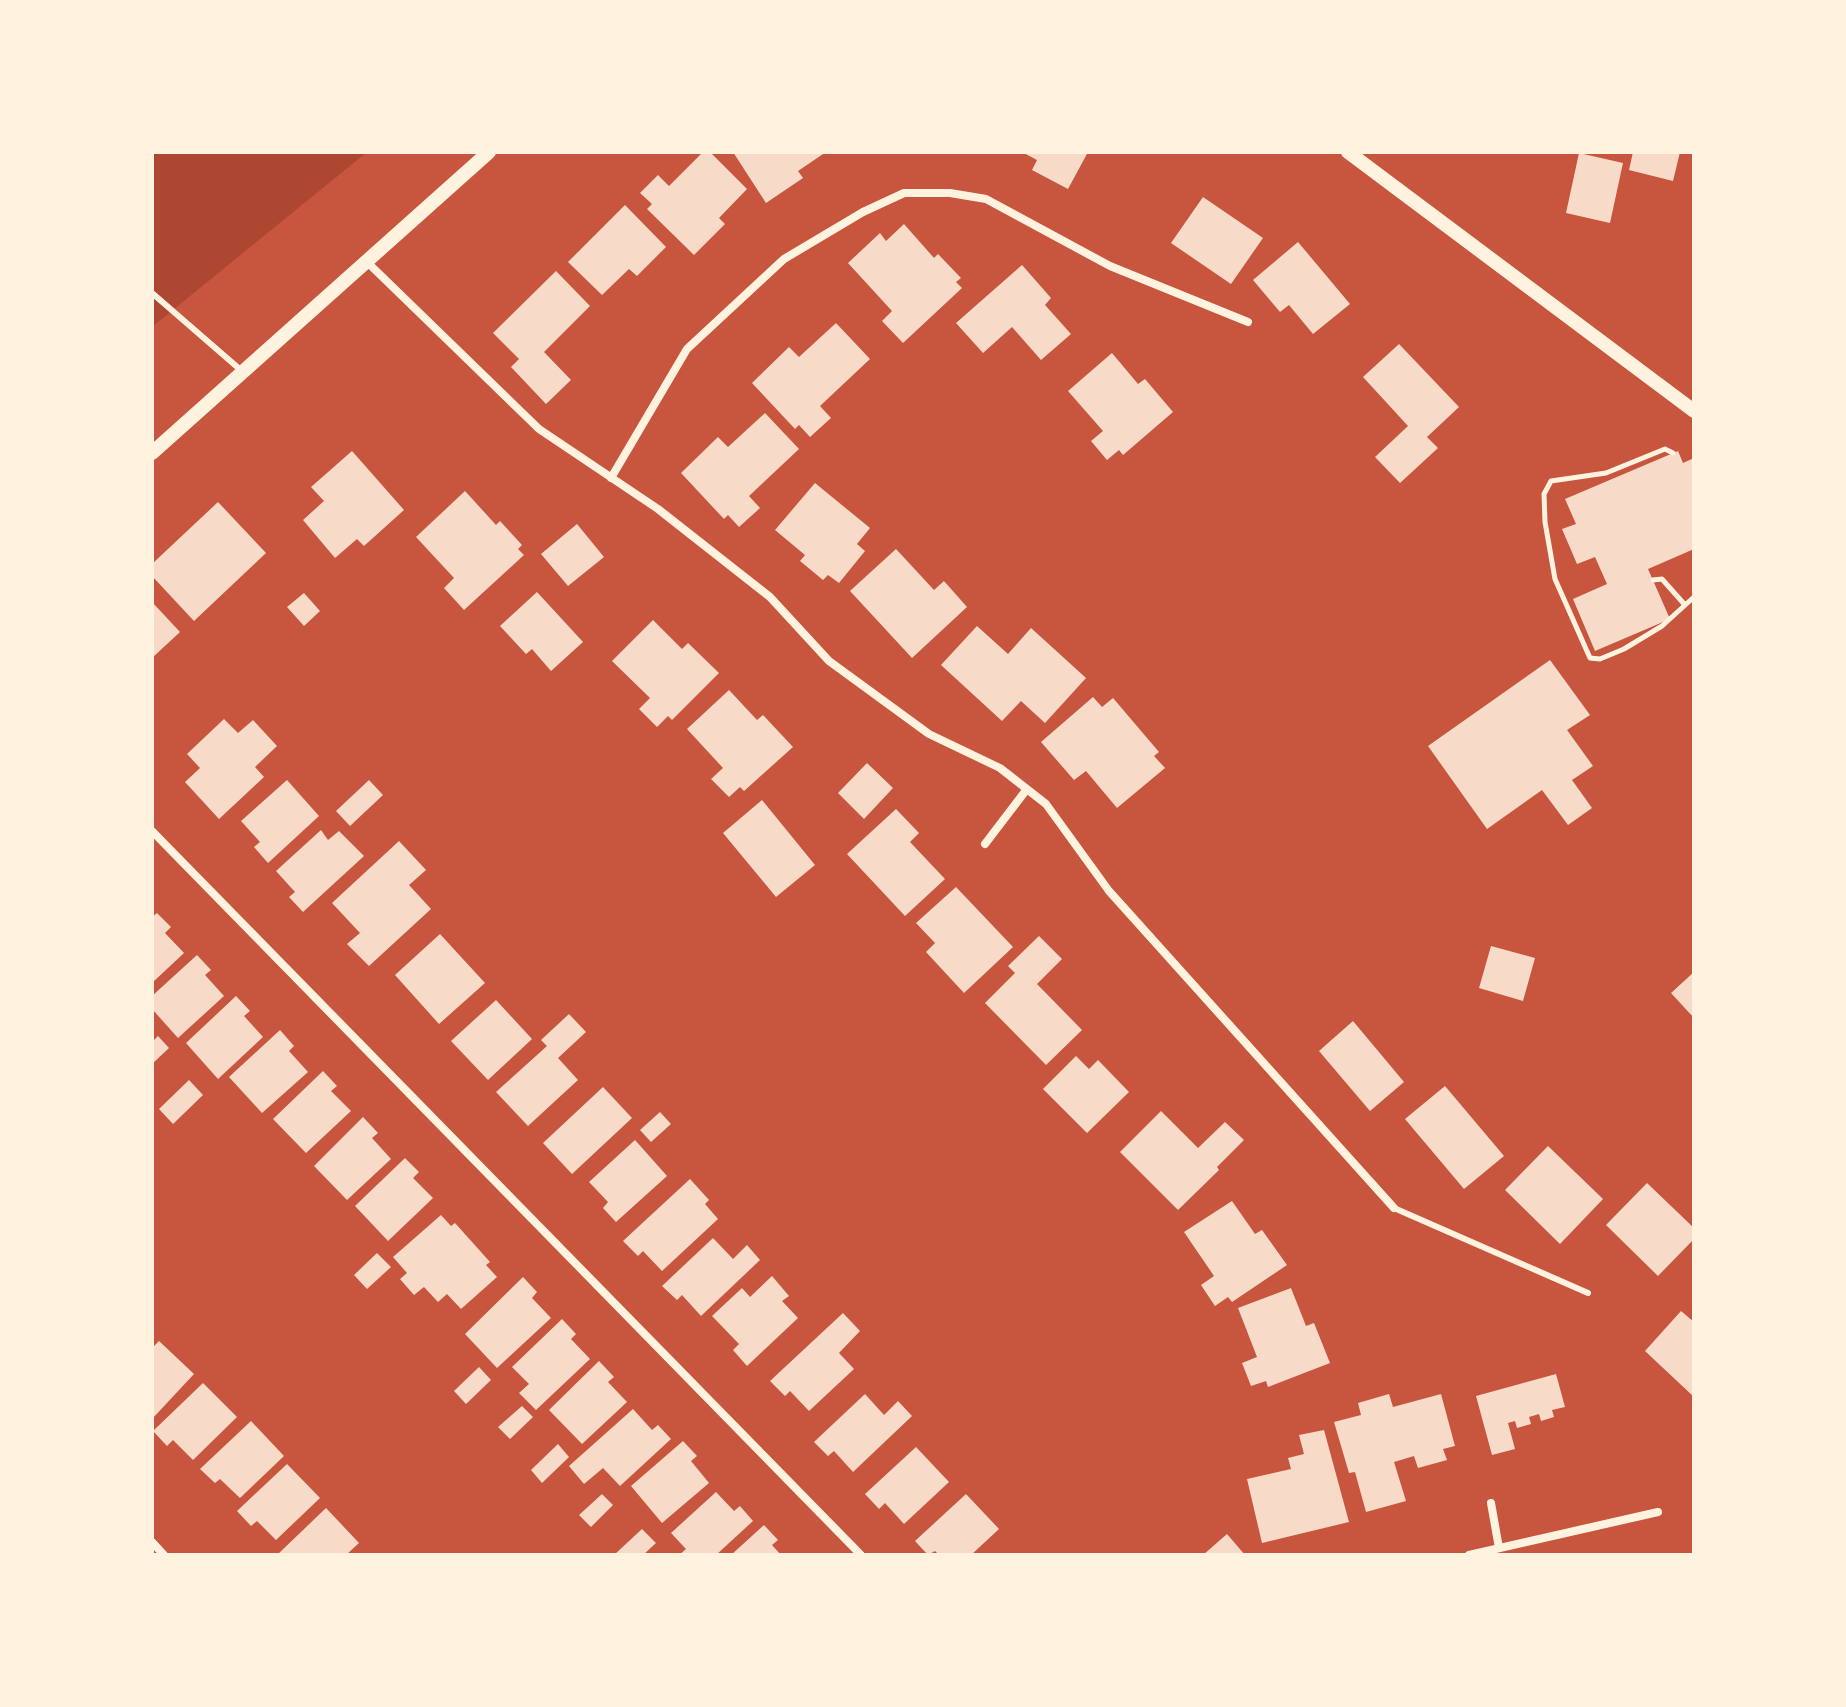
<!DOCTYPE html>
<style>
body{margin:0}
#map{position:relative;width:1846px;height:1707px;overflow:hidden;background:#c8553d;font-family:"IBM Plex Serif",serif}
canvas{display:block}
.frame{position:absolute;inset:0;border:154px solid #fff3e0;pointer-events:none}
</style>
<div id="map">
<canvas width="1846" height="1707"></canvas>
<div class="frame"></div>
</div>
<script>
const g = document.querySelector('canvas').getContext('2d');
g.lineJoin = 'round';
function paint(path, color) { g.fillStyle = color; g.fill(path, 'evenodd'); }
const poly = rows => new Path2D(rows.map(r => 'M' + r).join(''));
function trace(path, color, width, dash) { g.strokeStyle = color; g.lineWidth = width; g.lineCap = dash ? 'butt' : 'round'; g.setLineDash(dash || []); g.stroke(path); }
paint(poly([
 [152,152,367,152,152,327]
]), '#ae4732');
paint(poly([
 [703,152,710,152,747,189,719,218,725,224,694,255,647,209,652,204,640,193,658,175,669,186],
 [733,152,826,152,798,171,803,178,766,203],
 [1022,152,1088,152,1068,189,1032,170,1037,160],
 [1633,152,1680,152,1673,181,1629,170],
 [1579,153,1623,163,1610,223,1566,213],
 [1203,197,1263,238,1231,284,1171,243],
 [625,205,666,247,637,276,629,269,602,295,568,262],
 [904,224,934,258,938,254,961,278,956,282,962,288,903,343,882,321,892,311,848,263,880,233,886,241],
 [1298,242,1350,304,1313,334,1289,305,1280,312,1253,280],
 [1022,265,1051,298,1045,305,1071,334,1041,360,1012,327,983,353,956,323],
 [556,271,590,306,544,352,571,380,546,404,511,367,519,359,493,333],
 [836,323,870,359,820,406,831,418,810,437,799,425,795,429,752,383,789,347,799,357],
 [1399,344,1459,407,1427,437,1438,448,1400,483,1375,457,1408,426,1363,377],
 [1112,353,1138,384,1145,379,1173,412,1123,455,1119,450,1107,460,1091,441,1103,431,1068,391],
 [765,413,799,449,749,496,760,508,739,527,728,515,724,519,681,473,718,437,728,447],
 [352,451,404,510,364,546,357,539,335,558,303,520,324,501,311,487],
 [1678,451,1683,463,1694,458,1694,549,1648,569,1670,619,1595,651,1573,599,1607,584,1595,557,1577,564,1562,529,1576,524,1565,499],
 [815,483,870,528,857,544,865,551,839,583,828,575,823,580,800,561,805,555,775,530],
 [465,491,496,525,500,521,522,545,518,549,524,555,464,610,444,588,454,578,416,537],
 [218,502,266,553,194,621,152,576,152,564],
 [577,524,604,557,568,586,541,554],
 [896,549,934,590,944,581,967,607,912,658,850,591],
 [537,592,583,642,551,671,532,649,526,654,500,626],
 [304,593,320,611,304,626,287,607],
 [152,602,180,632,152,658],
 [653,620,682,649,688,643,719,673,672,720,668,716,657,727,639,709,650,698,612,661],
 [977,626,1008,654,1031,628,1086,678,1045,723,1021,701,1002,721,941,665],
 [1550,660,1590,715,1567,730,1593,766,1572,780,1592,808,1568,825,1542,790,1487,829,1428,746],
 [729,690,757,720,763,715,793,747,744,791,740,787,729,797,711,779,723,768,687,729],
 [1093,697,1102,707,1113,698,1159,752,1154,756,1165,768,1117,808,1086,771,1074,780,1041,742],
 [224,719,238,733,253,720,277,746,255,767,264,777,219,819,185,782,200,768,187,754],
 [867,763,893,788,864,819,838,793],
 [287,780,319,816,268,863,254,847,260,842,241,821],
 [369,780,383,795,350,826,336,811],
 [762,800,815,865,776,897,723,833],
 [896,809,919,833,910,842,945,879,905,916,847,854],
 [321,830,328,840,339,831,364,856,303,912,289,897,295,892,276,871],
 [399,841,426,870,409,885,431,909,369,966,347,944,360,933,332,903],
 [956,887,1013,947,964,993,926,952,935,943,916,923],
 [157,913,171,927,165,933,184,953,152,983,152,917],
 [440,934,485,983,439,1024,395,975],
 [1039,936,1062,959,1037,984,1082,1030,1046,1065,985,1003,1015,973,1008,966],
 [1491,946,1535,958,1523,1001,1479,988],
 [197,955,211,970,205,975,224,996,178,1038,152,1009,152,996],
 [1694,972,1694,1018,1671,993],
 [236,996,250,1011,244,1016,263,1037,218,1079,186,1043],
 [496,1000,532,1039,488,1080,451,1041],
 [569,1014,586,1032,558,1058,578,1080,528,1126,496,1092,547,1046,541,1040],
 [1353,1021,1404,1082,1370,1111,1319,1051],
 [280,1030,294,1046,289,1051,308,1072,262,1113,229,1077],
 [158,1036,169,1048,152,1064,152,1042],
 [1076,1056,1089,1069,1098,1060,1129,1092,1087,1133,1043,1089],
 [323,1071,337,1086,331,1091,351,1111,306,1153,273,1119],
 [189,1080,203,1095,173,1124,159,1109],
 [1445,1086,1504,1156,1464,1189,1405,1119],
 [603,1087,632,1118,572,1174,543,1143],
 [1161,1111,1198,1148,1225,1122,1244,1140,1217,1167,1219,1170,1178,1210,1120,1152],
 [660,1112,671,1124,651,1142,640,1130],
 [363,1117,378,1133,372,1138,391,1159,347,1200,314,1166],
 [635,1140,667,1176,616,1222,603,1208,608,1202,589,1182],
 [1548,1146,1603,1199,1560,1244,1505,1190],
 [405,1158,419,1172,413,1178,433,1198,388,1241,355,1206],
 [690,1179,709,1200,705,1204,718,1219,662,1271,643,1251,638,1256,623,1241],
 [1647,1183,1694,1228,1694,1239,1658,1276,1606,1225],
 [1232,1201,1255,1234,1262,1230,1287,1265,1232,1302,1228,1297,1215,1306,1201,1285,1214,1276,1184,1232],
 [441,1215,451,1226,455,1223,490,1262,486,1265,497,1277,461,1309,447,1294,438,1302,424,1287,414,1295,400,1279,407,1273,393,1257],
 [713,1238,733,1259,747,1245,760,1260,701,1316,682,1295,677,1300,662,1286],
 [377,1253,391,1267,367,1289,354,1275],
 [772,1276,789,1296,782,1301,798,1318,747,1366,733,1350,739,1344,712,1316,742,1288,750,1297],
 [523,1277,537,1292,532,1298,551,1318,497,1368,465,1334],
 [1291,1288,1306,1326,1314,1323,1330,1363,1268,1387,1266,1381,1251,1386,1242,1363,1257,1357,1238,1308],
 [1681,1311,1694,1322,1694,1397,1645,1351],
 [843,1313,860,1331,839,1353,854,1369,809,1411,790,1391,785,1396,770,1381],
 [562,1319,576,1334,571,1339,590,1359,536,1410,519,1393,529,1384,512,1367],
 [159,1341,194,1374,152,1419,152,1348],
 [599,1361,614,1377,608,1382,627,1402,582,1444,549,1410],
 [479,1367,491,1380,466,1404,454,1391],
 [1556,1374,1565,1407,1552,1410,1554,1417,1541,1421,1539,1414,1529,1417,1531,1424,1517,1428,1515,1421,1508,1423,1515,1449,1492,1455,1476,1396],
 [203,1383,237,1417,193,1460,173,1440,167,1446,153,1431],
 [865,1394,884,1415,898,1401,912,1416,853,1472,834,1451,828,1456,814,1442],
 [1389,1394,1393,1407,1441,1394,1455,1446,1443,1449,1447,1460,1418,1468,1414,1456,1394,1462,1406,1501,1366,1512,1355,1472,1349,1473,1334,1422,1361,1415,1358,1403],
 [522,1406,533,1417,510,1439,498,1427],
 [633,1409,652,1430,658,1425,671,1439,620,1486,603,1468,584,1484,569,1466],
 [251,1421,284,1456,240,1498,220,1479,215,1483,200,1469],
 [1324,1430,1349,1522,1262,1543,1247,1479,1291,1469,1288,1458,1304,1454,1299,1435],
 [683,1441,697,1456,691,1461,709,1483,662,1523,631,1486],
 [558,1444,569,1457,542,1483,531,1470],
 [916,1447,949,1482,904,1524,885,1503,879,1509,865,1494],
 [287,1464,320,1498,276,1540,257,1521,251,1526,237,1511],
 [716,1492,734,1511,740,1506,753,1521,716,1555,679,1555,686,1549,671,1533],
 [602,1494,613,1505,591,1527,579,1515],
 [966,1494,999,1529,971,1555,939,1555,935,1551,928,1555,915,1541],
 [326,1508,359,1543,346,1555,277,1555],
 [764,1525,778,1540,772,1545,781,1555,731,1555],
 [642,1529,656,1543,643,1555,614,1555],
 [1227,1534,1245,1555,1203,1555]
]), '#f7dbc8');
trace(poly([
 [1673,453,1665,449,1606,473,1551,481,1544,494,1545,522,1555,579,1590,658,1600,659,1624,649,1662,626,1694,597],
 [1653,580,1662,579,1685,605]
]), '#fff3e0', 5);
trace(poly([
 [152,293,243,372],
 [1394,1208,1588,1293]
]), '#fff3e0', 6);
trace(poly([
 [366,261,539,429,658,509,770,597,829,661,929,734,1000,768,1046,804,1109,891,1394,1208],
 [611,478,687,349,784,259,863,212,904,193,950,193,986,199,1110,266,1248,322],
 [152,831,861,1555],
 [985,844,1027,789],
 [1491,1503,1499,1548],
 [152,1542,164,1555],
 [1469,1555,1658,1512]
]), '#fff3e0', 8);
trace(poly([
 [1348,152,1694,411],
 [152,453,489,152]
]), '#fff3e0', 14);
</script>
